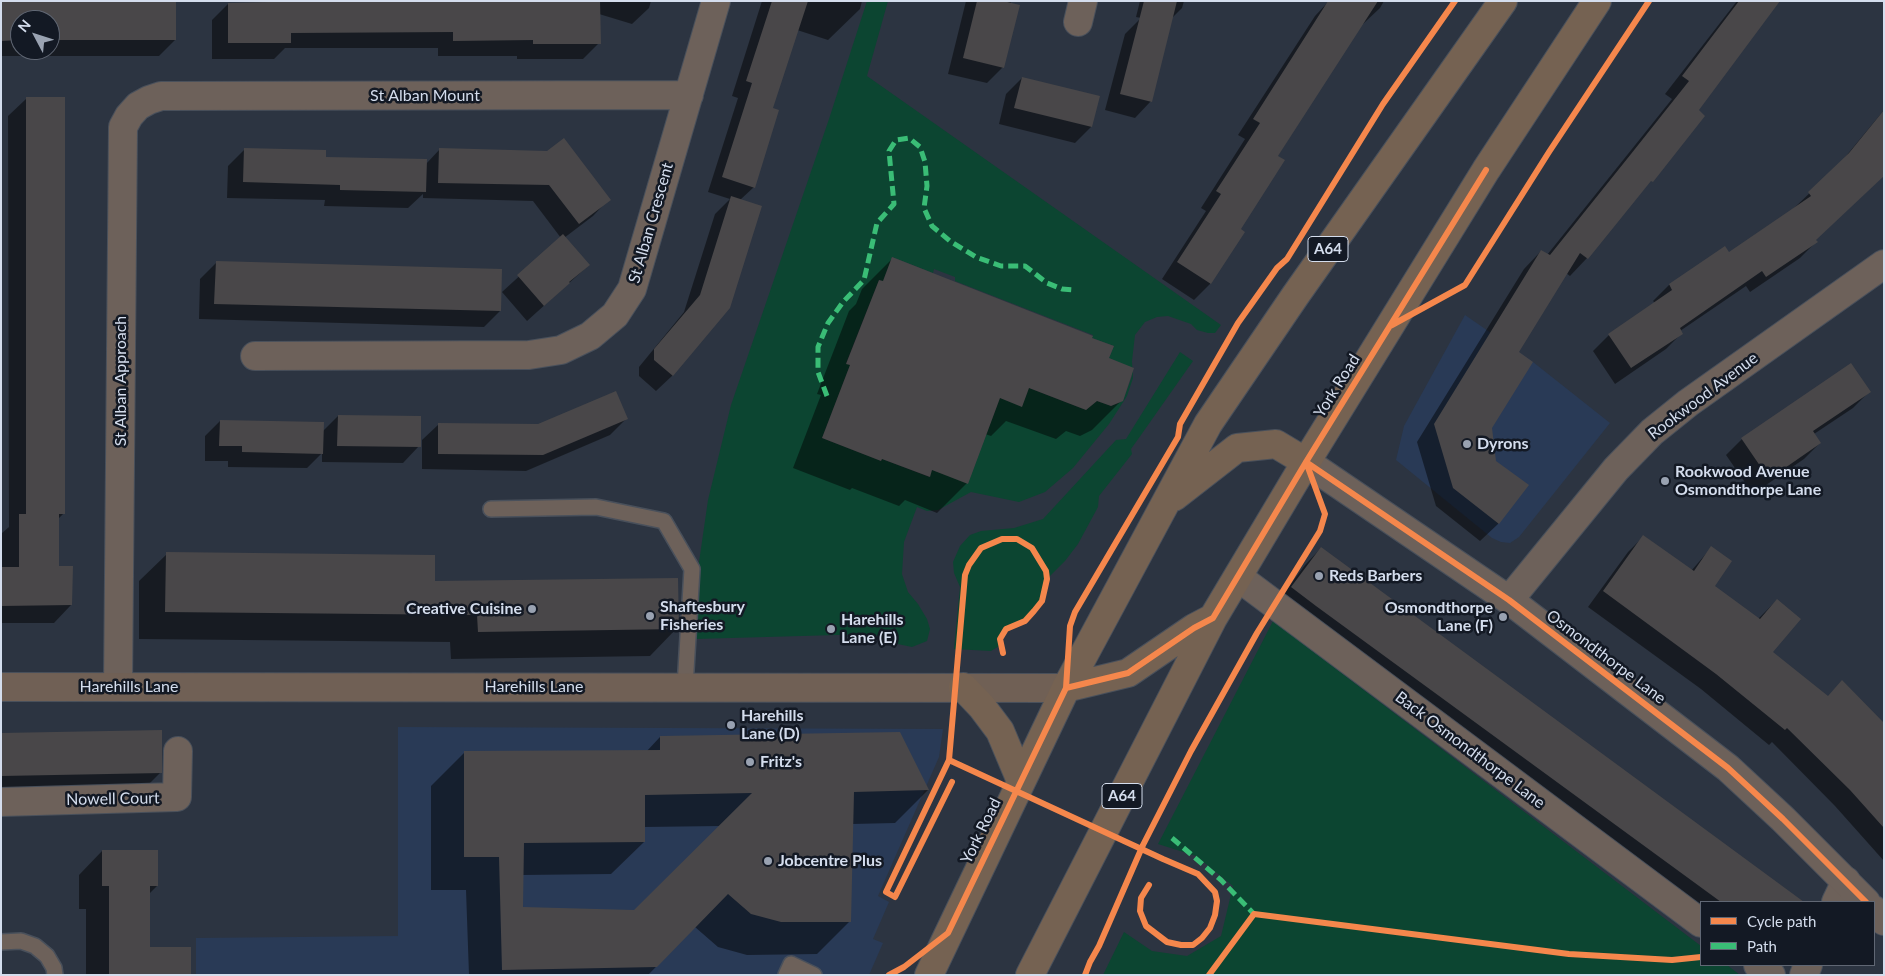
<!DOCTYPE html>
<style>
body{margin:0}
#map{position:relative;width:1885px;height:976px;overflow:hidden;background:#2c3441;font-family:Lato,sans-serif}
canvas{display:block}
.frame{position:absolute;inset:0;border:2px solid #d4dded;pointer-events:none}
.legend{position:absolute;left:1700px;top:901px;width:175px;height:65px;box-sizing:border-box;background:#131924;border:1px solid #606774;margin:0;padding:6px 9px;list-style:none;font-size:15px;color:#d4dded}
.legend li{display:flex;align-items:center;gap:10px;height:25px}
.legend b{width:25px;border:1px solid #606774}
.north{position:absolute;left:10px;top:10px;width:50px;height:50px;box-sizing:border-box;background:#131924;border:1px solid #606774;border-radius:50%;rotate:310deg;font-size:14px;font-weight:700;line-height:20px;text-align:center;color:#d4dded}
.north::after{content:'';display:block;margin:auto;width:18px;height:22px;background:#99a2b1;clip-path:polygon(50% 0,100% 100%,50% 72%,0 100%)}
</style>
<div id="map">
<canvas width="1885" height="976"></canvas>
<div class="frame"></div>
<ul class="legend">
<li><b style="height:6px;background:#f5874c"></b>Cycle path</li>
<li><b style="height:6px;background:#3abd76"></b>Path</li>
</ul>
<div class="north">N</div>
</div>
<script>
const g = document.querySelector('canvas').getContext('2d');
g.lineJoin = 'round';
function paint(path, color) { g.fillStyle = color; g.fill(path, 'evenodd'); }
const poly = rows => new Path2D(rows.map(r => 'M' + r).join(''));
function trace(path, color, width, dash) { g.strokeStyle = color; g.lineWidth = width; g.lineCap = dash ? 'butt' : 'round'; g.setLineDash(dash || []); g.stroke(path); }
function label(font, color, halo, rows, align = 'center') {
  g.font = font + ' Lato,sans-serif'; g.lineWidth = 5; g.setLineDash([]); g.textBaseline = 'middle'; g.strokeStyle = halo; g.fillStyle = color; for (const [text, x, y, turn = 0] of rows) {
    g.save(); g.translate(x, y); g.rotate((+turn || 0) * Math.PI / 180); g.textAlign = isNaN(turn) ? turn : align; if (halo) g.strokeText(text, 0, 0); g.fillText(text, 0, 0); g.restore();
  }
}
paint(poly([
 [1465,315,1533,362,1610,423,1519,537,1510,543,1501,542,1492,538,1396,460,1404,426],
 [398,727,943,729,939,757,878,896,889,902,873,939,883,943,869,975,196,975,196,938,398,936]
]), '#293a56');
paint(poly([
 [867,1,888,1,867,76,1221,325,1215,333,1208,333,1197,330,1191,324,1168,316,1157,317,1145,322,1135,335,1132,361,1133,378,1127,396,1109,424,1073,468,1045,492,1019,502,971,492,938,510,927,511,917,507,904,542,902,574,908,592,918,604,927,619,930,629,927,641,912,647,893,643,873,634,695,639,698,569,708,500,731,405,829,119],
 [892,257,933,273,934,269,955,277,955,281,1093,335,1092,338,1114,346,1109,358,1130,367,1132,376,1123,401,1111,406,1097,401,1086,410,1029,388,1022,406,1000,398,968,483,932,470,929,477,882,459,881,461,822,438,850,365,846,363,879,280,883,281],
 [1180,352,1193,361,1141,435,1131,449,1132,454,1099,496,1098,507,1078,544,1065,561,1047,579,1042,601,1025,621,1006,629,1000,639,1001,645,991,651,954,649,960,587,954,573,953,562,960,546,970,535,981,531,1014,528,1043,519,1116,440,1126,439],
 [1273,621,1701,946,1701,965,1727,965,1740,975,1103,975,1124,932,1152,951,1187,956,1221,936,1233,886,1196,856,1158,844]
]), '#0c4531');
paint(poly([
 [601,1,651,1,649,8,632,24,599,14,599,43,583,59,517,59,517,56,438,56,438,48,285,48,274,59,212,59,212,20,228,4],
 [762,1,862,1,860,9,828,40,797,30,772,109,754,187,740,200,673,375,656,391,639,376,639,367,684,312,715,214,730,199,708,192,738,98,732,96],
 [966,1,1011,1,1003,67,987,83,948,74],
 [1140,1,1184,1,1182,8,1166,24,1151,101,1135,118,1105,110,1125,34,1141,18,1136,17],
 [1329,1,1384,1,1380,8,1363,24,1362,23,1277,157,1239,229,1244,232,1210,284,1194,300,1162,279,1206,211,1201,208,1245,139,1238,135,1315,16],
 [1737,1,1779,1,1697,111,1704,116,1587,258,1570,276,1566,273,1517,353,1490,427,1495,461,1527,485,1498,524,1480,541,1436,506,1417,442,1524,269,1541,251,1547,255,1672,99,1665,94],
 [1,2,175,40,159,56,1,56],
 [20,20,50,20,50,50,20,50],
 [1022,78,1098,97,1091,127,1075,143,999,124,1006,94],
 [26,99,64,513,57,520,58,568,71,605,54,623,1,623,2,533,9,527,8,116],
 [1884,110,1884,172,1815,240,1816,242,1800,258,1750,292,1746,286,1680,331,1682,333,1666,349,1615,384,1593,351,1609,335,1655,303,1653,301,1669,285,1697,266,1729,253,1793,209,1837,167],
 [440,149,609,199,593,216,564,238,589,265,527,321,502,292,561,238,533,201,423,198,423,194,408,208,324,206,325,200,227,198,228,166,244,150,325,158,426,164],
 [892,259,1090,339,1107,359,1122,400,1092,430,1080,436,1066,431,1056,439,1006,421,991,436,985,434,967,483,937,513,905,500,899,506,852,488,850,490,793,468,821,395,817,394,849,311,856,304,862,289],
 [216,263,500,311,484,327,199,319,200,279],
 [1869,392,1853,408,1814,434,1820,443,1804,459,1753,494,1726,455,1742,439],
 [338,416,419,446,403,463,322,462,322,453,307,468,228,467,228,461,205,461,205,436,220,421,322,432],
 [626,419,610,435,526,471,422,469,422,440,439,424,538,425],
 [1644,536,1691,571,1711,548,1713,587,1758,619,1777,600,1771,652,1827,697,1884,723,1884,861,1835,806,1772,742,1769,745,1701,689,1588,607,1628,552],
 [1321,548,1799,900,1798,902,1701,902,1701,915,1276,604,1305,565],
 [167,554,434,582,677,628,650,656,451,659,450,642,139,639,139,581],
 [1,734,161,772,137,796,1,798],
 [899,734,928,790,895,823,852,824,850,921,817,954,747,955,718,947,695,927,648,975,469,975,466,890,431,890,431,786,464,753,646,752,660,737],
 [721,826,634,911,522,908,522,875,611,874,644,842,644,827],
 [102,851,157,886,149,894,149,949,190,975,86,975,86,909,79,909,79,875]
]), '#0007');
paint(poly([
 [1,1,176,1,176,40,50,40,50,20,20,20,20,40,1,41],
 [308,1,600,1,601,44,533,44,533,40,453,41,453,32,291,33,291,43,228,43,228,3],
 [772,1,808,1,773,108,779,110,755,188,722,177,752,83,746,81],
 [977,1,1003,1,1020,5,1004,68,963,58],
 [1144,1,1177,1,1152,102,1120,94],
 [1328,1,1378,1,1278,156,1285,160,1241,229,1245,232,1211,284,1177,262,1221,194,1216,191,1260,123,1253,119],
 [1739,1,1780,1,1699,110,1705,116,1653,182,1651,181,1588,259,1580,253,1519,352,1533,362,1492,428,1496,461,1529,485,1499,524,1453,488,1434,424,1541,250,1550,255,1631,154,1689,81,1682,76],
 [1022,77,1100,96,1092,127,1014,108],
 [26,97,65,97,65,514,59,514,59,566,73,566,72,605,1,606,1,567,19,567,19,514,26,514],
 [1884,110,1884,176,1816,240,1818,242,1766,277,1762,271,1680,328,1683,334,1631,368,1608,334,1672,290,1669,284,1725,246,1729,252,1811,196,1808,192,1849,153],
 [564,138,611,200,579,224,549,185,438,183,439,148,547,151],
 [244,148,326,150,326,157,427,159,426,192,340,190,340,185,243,182],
 [731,196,762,206,730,308,673,376,654,360,654,349,700,295],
 [563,234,590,265,569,282,570,283,544,306,517,275],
 [892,257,1093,336,1092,338,1114,346,1109,358,1134,368,1123,401,1111,406,1097,401,1086,410,1029,388,1022,407,1000,398,968,484,932,470,930,477,882,459,881,461,822,438,850,365,846,364,879,280,883,281],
 [216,261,502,269,501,311,214,304],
 [1851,363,1871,392,1813,431,1821,443,1769,479,1741,438],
 [616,391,628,419,543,455,438,454,438,423,538,424],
 [338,415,421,416,421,447,337,446],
 [220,420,324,422,323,454,242,452,242,446,219,446],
 [1643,535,1694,571,1711,546,1732,561,1715,586,1760,619,1777,599,1801,619,1773,652,1828,696,1842,680,1884,723,1884,828,1850,790,1787,728,1785,730,1716,674,1603,591],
 [1321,547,1366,580,1804,902,1721,902,1316,606,1291,587],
 [166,552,435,555,435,581,678,578,679,629,478,632,477,615,165,612],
 [162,730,162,773,1,776,1,733],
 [900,732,929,790,854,792,851,922,781,922,751,914,728,894,657,967,502,970,499,857,464,857,464,751,660,750,660,736],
 [752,793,634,910,523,907,524,843,645,842,645,795],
 [102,850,158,850,158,886,150,886,150,947,191,947,191,975,109,975,109,886,102,886]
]), '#494749');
const service = poly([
 [491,509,596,507,664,521,692,569,685,687],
 [1,942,21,941,35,946,47,956,54,968,55,975],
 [786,975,791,964,814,975]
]);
const minor = poly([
 [1078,22,1083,1],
 [255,356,529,355,561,350,590,336,615,315,632,289,716,1],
 [1238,577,1701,923],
 [118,687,123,127,129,116,138,106,149,100,161,96,689,95],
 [1,802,177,797,178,751],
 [1836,902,1846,881],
 [1758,965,1771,975],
 [1804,975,1808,965]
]);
const tertiary = poly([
 [1306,462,1509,600,1728,768,1783,819,1866,902],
 [1509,600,1616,469,1652,432,1688,403,1884,264],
 [1874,910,1884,921]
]);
const secondary = poly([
 [1,687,1066,688]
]);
const trunk = poly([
 [1174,497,1237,448,1276,444,1306,462],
 [963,687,982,707,1000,731,1021,781],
 [1066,688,1128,673,1194,628,1213,618],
 [929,975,1066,688,1208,424,1295,296,1503,1],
 [1030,975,1213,618,1306,462,1486,170,1597,1]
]);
trace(service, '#49505b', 18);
trace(minor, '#49505b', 30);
trace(tertiary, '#49505b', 30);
trace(secondary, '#49505b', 30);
trace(trunk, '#49505b', 30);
trace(service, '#6d615a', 15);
trace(minor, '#6d615a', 28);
trace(tertiary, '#6d615a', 28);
trace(secondary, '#706055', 28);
trace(trunk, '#756252', 28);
trace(poly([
 [827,396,818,372,818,347,828,323,843,302,864,280,877,223,894,204,889,151,896,140,909,138,920,147,925,162,927,186,924,208,932,226,950,241,976,257,1001,266,1025,266,1047,283,1062,289,1075,290],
 [1172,838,1221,880,1254,914]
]), '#3abd76', 5, [10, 5]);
trace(poly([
 [1392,325,1465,285,1549,152,1649,1],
 [1306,462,1509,600,1728,768,1783,819,1866,902],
 [1066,688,1128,673,1194,628,1213,618,1306,462,1486,170],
 [949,760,1163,859,1198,874,1215,892,1217,901,1215,915,1210,928,1202,938,1193,945,1181,945,1167,942,1146,926,1140,911,1141,898,1149,885],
 [952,782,895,897,886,892,949,760,965,575,969,565,981,548,1002,539,1017,539,1032,548,1046,571,1047,579,1042,601,1034,611,1025,621,1006,629,1000,639,1003,653],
 [889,975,904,967,948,933,1066,688,1070,626,1075,612,1178,437,1180,424,1238,323,1277,268,1287,259,1383,104,1455,1],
 [1085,975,1090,962,1099,946,1143,845,1191,751,1257,633,1320,531,1325,514,1306,462],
 [1209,975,1254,914,1569,954,1672,960,1701,957]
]), '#f5874c', 6);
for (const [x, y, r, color] of [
 [1467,444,5,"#99a2b1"],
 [1665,481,5,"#99a2b1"],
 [1319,576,5,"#99a2b1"],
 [532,609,5,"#99a2b1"],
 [650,616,5,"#99a2b1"],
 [1503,617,5,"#99a2b1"],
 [831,629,5,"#99a2b1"],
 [731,725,5,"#99a2b1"],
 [750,762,5,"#99a2b1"],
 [768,861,5,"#99a2b1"]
]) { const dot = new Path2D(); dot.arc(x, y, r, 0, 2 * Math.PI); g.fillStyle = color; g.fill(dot); trace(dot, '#131924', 2); }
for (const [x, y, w] of [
 [1328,249,40],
 [1122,796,40]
]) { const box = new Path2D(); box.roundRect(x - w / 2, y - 12.5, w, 25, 4); g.fillStyle = '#131924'; g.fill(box); trace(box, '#d4dded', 1); }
label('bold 15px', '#d4dded', null, [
 ["A64",1328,249],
 ["A64",1122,796]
]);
label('16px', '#d4dded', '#131924', [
 ["St Alban Mount",425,96],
 ["St Alban Crescent",651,223,-74],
 ["St Alban Approach",121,381,-90],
 ["York Road",1337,386,-58],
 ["Rookwood Avenue",1703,396,-37],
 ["Osmondthorpe Lane",1606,657,37],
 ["Harehills Lane",129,687],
 ["Harehills Lane",534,687],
 ["Back Osmondthorpe Lane",1470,750,37],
 ["Nowell Court",113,799,-1],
 ["York Road",981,831,-64]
]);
label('bold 16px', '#d4dded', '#131924', [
 ["Dyrons",1477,444],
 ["Rookwood Avenue",1675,472],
 ["Osmondthorpe Lane",1675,490],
 ["Reds Barbers",1329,576],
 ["Shaftesbury",660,607],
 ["Fisheries",660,625],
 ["Osmondthorpe",1493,608,"right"],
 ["Lane (F)",1493,626,"right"],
 ["Creative Cuisine",522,609,"right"],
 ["Harehills",841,620],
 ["Lane (E)",841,638],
 ["Harehills",741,716],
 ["Lane (D)",741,734],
 ["Fritz's",760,762],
 ["Jobcentre Plus",778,861]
], 'left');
</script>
